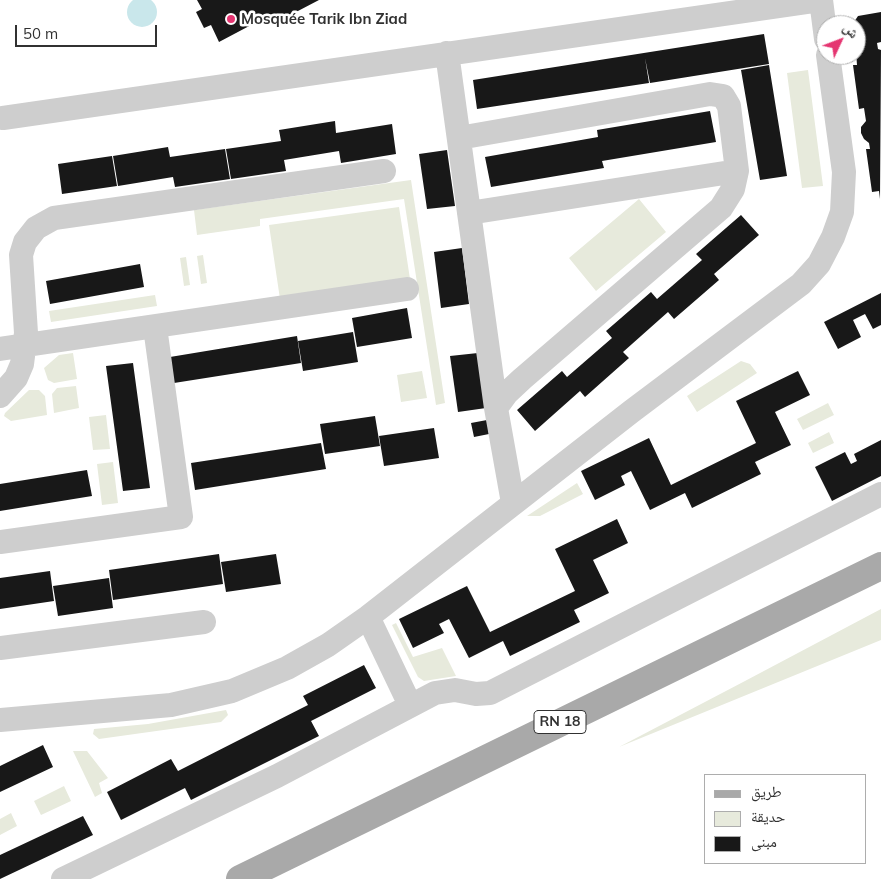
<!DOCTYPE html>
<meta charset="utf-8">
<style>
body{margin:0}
#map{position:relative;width:881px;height:879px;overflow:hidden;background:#fff;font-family:Mulish,"Noto Naskh Arabic",sans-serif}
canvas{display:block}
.legend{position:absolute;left:704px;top:774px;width:162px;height:90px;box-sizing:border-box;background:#fff;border:1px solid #adadad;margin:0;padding:6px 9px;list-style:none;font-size:15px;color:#313131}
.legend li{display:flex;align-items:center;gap:10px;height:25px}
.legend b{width:25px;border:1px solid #adadad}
.north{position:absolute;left:816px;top:15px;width:50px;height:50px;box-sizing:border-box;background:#fff;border:1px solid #adadad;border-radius:50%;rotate:47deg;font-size:14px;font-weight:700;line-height:20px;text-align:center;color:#313131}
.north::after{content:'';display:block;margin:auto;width:18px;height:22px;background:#e53571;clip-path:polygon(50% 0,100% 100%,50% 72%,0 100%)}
.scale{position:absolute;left:15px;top:25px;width:142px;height:22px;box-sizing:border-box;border:2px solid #313131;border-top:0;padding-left:6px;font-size:15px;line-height:18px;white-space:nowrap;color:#313131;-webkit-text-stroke:4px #fff;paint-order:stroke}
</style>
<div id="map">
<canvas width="881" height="879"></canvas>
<ul class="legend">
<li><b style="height:6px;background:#a9a9a9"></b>طريق</li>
<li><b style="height:14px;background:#e7eadc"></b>حديقة</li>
<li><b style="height:14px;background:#181818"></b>مبنى</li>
</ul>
<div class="north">ش</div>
<div class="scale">50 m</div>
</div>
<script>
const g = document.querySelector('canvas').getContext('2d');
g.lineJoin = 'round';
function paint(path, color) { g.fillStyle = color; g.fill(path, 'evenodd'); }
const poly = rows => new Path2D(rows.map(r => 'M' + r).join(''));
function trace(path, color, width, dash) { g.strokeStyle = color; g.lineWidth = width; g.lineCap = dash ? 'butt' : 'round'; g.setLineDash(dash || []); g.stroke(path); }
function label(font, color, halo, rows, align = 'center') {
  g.font = font + ' Mulish,sans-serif'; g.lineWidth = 5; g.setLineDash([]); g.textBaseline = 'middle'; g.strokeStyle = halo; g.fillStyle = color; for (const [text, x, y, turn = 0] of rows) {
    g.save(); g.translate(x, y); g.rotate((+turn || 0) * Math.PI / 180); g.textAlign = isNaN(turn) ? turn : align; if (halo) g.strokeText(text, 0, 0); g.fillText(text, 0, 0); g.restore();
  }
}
paint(poly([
 [808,70,823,186,802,188,787,73],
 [411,180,445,403,436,405,404,199,260,219,260,226,197,235,194,210],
 [639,199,666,232,596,291,569,258],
 [399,207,410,279,280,299,269,225],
 [203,255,207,283,201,284,197,256],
 [186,257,190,285,184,286,180,258],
 [155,295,157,306,51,322,49,311],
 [73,353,77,379,54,383,48,380,44,368,59,355],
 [741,361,750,364,757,373,697,412,687,396],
 [422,371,427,398,401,402,397,375],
 [76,386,79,408,54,413,52,394,57,388],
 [29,390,39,390,45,396,47,415,11,421,4,416,5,413],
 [828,403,834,415,803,430,797,419],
 [106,415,110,449,93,450,89,417],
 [829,432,834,443,813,453,808,443],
 [113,462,118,503,102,505,97,464],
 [577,483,583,494,540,516,527,516],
 [881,609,881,640,619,747,745,681],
 [396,623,413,657,442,648,456,676,424,681,418,677,392,625],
 [226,710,228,715,221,722,99,739,93,734,94,729,148,724],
 [73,751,87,751,108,778,99,783,102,793,95,797],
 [64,786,71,801,41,815,34,801],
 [11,813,17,826,0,835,0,819]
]), '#e7eadc');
paint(poly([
 '127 12a15 15 0 1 1 30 0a15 15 0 1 1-30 0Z'
]), '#c9e7eb');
paint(poly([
 [197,0,319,0,275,23,270,15,219,42,211,25,204,28,196,12,202,9],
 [881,12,881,42,877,43,878,49,881,50,880,199,879,191,872,192,866,149,870,149,869,143,864,139,861,133,861,127,866,121,864,108,859,109,853,65,857,65,856,52,863,51,856,51,856,25,852,25,858,16],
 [764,34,769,64,650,83,645,58,649,83,477,109,473,80],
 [769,65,787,176,760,180,741,70],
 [710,111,716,142,602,161,604,168,491,187,485,157,598,137,597,130],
 [335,121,336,133,392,124,396,154,341,163,339,151,284,160,286,171,231,179,226,149,281,141,279,130],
 [168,147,170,157,225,149,230,179,175,187,173,177,118,186,113,156],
 [447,150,455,206,427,209,419,154],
 [112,156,117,186,62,194,58,164],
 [741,215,759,235,714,274,719,280,674,319,668,312,623,352,629,358,585,397,580,391,535,431,517,410,562,371,567,377,612,338,606,331,651,292,657,299,702,260,696,254],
 [462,248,469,304,441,308,434,252],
 [140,264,144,287,50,304,46,281],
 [881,293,881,325,873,329,865,314,853,320,861,337,838,349,824,322],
 [407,308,412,338,357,347,352,318],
 [353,332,358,362,303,371,298,341],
 [297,336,301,363,174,383,170,357],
 [478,353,486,408,458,412,450,356],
 [133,363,150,488,123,491,106,366],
 [798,371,810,395,775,412,791,445,755,462,761,474,692,508,685,493,650,510,631,471,621,476,625,485,595,500,581,471,649,438,671,485,756,443,736,401],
 [375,416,380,446,325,454,320,424],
 [487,420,489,434,474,437,471,423],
 [434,428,439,458,384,466,379,436],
 [881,440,881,476,832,501,815,467,845,452,851,464,857,461,854,454],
 [321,443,326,469,195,490,191,463],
 [87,470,92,496,0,511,0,484],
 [617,519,628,543,593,560,609,593,574,610,580,622,510,656,503,641,469,658,449,619,439,624,444,633,413,648,399,619,467,586,490,632,575,591,555,549],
 [219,554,223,584,113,600,109,570],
 [276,554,281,584,226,592,221,562],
 [50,571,54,601,0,609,0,578],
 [109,578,113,608,58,616,53,586],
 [364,665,376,688,311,721,319,736,191,800,185,788,121,820,107,792,171,759,178,771,308,705,303,696],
 [43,745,53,767,0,792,0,766],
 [83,816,93,835,0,879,0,855]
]), '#181818');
trace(poly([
 [821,0,826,39],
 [447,53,496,408,513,503],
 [3,118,820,0],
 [459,138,710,94,723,96,729,106,737,171,733,189,721,208,522,379,507,393,496,408],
 [469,213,737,171],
 [0,349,407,289],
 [0,396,16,378,22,364,26,333,21,255,25,242,36,228,54,218,384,171],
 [0,542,181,517,155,327],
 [368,617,410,705],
 [0,648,204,622],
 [0,720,171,705,232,691,287,668,328,645,368,617,632,411,801,284,819,264,833,237,842,212,844,172,828,55],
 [63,879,277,776,435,693,455,690,476,694,490,693,881,494]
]), '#cecece', 24);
trace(poly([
 [240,879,881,566]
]), '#a9a9a9', 28);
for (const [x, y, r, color] of [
 [231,19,5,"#e53571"]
]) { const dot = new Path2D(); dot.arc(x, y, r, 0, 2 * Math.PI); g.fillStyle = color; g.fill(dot); trace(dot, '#fff', 2); }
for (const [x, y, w] of [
 [560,722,52]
]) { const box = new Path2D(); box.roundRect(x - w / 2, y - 11.5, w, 23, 4); g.fillStyle = '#fff'; g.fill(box); trace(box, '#313131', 1); }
label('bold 14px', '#313131', null, [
 ["RN 18",560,722]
]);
label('bold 15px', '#313131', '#fff', [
 ["Mosquée Tarik Ibn Ziad",241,19]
], 'left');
</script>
